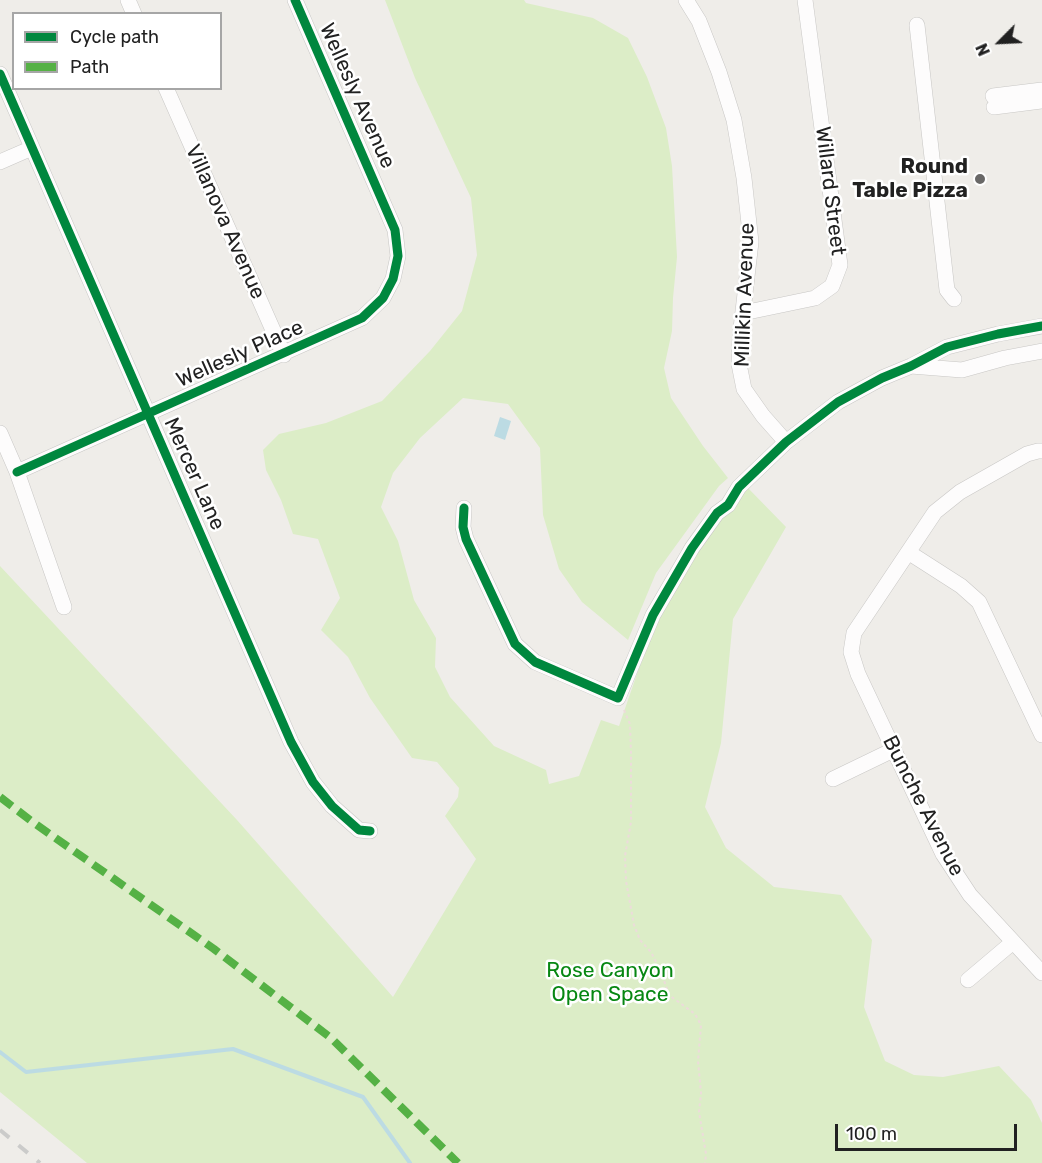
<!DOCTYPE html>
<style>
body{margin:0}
#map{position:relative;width:1042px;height:1163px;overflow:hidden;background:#efede9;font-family:Rubik,sans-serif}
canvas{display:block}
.legend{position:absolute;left:12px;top:12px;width:210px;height:78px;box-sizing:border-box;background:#fff;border:2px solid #a6a6a6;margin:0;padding:8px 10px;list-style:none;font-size:18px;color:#212121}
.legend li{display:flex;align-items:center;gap:12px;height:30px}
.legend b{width:30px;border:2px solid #a6a6a6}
.north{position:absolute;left:970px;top:12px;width:60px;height:60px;-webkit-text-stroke:4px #fff;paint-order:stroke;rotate:246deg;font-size:16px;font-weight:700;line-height:24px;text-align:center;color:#212121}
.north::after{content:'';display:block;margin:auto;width:21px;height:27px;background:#212121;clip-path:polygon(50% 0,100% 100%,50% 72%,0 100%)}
.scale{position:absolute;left:835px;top:1124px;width:182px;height:27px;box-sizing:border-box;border:3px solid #212121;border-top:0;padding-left:8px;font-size:18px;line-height:21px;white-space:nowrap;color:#212121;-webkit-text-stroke:4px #fff;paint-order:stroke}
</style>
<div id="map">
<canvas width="1042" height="1163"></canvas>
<ul class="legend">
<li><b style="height:8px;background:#00873e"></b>Cycle path</li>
<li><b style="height:8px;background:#55b145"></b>Path</li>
</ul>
<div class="north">N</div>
<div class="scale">100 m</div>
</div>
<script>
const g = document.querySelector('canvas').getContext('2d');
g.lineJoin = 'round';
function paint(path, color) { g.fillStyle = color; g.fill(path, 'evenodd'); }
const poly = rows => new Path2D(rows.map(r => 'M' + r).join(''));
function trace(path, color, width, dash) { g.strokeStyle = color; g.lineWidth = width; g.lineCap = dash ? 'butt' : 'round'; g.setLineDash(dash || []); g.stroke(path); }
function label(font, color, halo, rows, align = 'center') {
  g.font = font + ' Rubik,sans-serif'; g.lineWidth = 5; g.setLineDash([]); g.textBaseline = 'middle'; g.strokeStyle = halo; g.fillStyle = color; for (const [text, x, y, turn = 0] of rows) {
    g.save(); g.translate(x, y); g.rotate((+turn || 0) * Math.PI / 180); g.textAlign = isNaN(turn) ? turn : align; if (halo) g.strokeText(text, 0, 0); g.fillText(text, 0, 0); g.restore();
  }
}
paint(poly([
 [385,0,524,0,526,3,593,18,628,38,647,77,666,128,672,166,677,257,673,298,672,331,664,368,671,398,703,446,728,478,719,486,656,573,628,640,582,602,559,569,543,515,540,448,508,404,463,398,420,438,393,473,381,507,398,541,414,600,436,638,435,667,450,697,494,746,546,770,549,784,579,776,601,720,619,726,639,668,658,622,687,568,720,519,748,488,786,527,733,619,721,743,705,807,726,848,774,887,841,895,872,940,864,1007,885,1061,914,1075,943,1077,999,1066,1031,1100,1042,1123,1042,1163,87,1163,0,1092,0,566,237,820,393,997,476,859,445,816,458,797,459,788,437,762,412,758,370,698,348,657,321,630,340,598,318,539,293,534,281,500,266,470,263,450,279,434,326,423,382,401,430,351,462,311,477,255,471,198,415,78]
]), '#dcedc7');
paint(poly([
 [500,417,511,421,505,440,494,436]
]), '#bcdbe3');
trace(poly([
 [0,1052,26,1072,233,1049,363,1097,410,1163]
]), '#bcdbe3', 4);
const minor = poly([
 [128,0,134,14],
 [686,0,699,21,719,72,734,120,744,178,751,242,740,337,739,364,744,389,763,416,786,442],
 [917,25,947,290,954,299],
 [0,74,291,742,313,782,332,806,359,830,370,831],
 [166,88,284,355],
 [993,96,1042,90],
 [994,107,1042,101],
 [0,162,32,148],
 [743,313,815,298,832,286,840,265,805,0],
 [911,366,962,370,1005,358,1042,351],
 [0,433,17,472,64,607],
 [1042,451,1038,451,1027,454,960,492,935,512,854,633,851,652,858,674,943,854,970,895,1042,973],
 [17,472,362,318,383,298,393,279,398,256,395,230,295,0],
 [464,508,463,527,466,539,515,644,535,662,618,698,653,615,692,548,717,513,728,505,739,487,786,442,838,402,882,378,911,366,947,347,998,334,1042,326],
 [908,552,961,586,979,602,1042,735],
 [833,779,893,750],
 [968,980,1013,942]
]);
trace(minor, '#c8c7c5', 16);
trace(poly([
 [624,710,630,724,631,753,631,822,625,856,626,881,634,925,640,940,651,952,661,972,669,995,695,1014,701,1025,698,1061,701,1093,699,1112,706,1154,705,1163]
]), '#ecdcda', 2, [3, 3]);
trace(minor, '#fdfcfc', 15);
trace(poly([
 [0,1130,40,1163]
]), '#cbcbca', 4, [12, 12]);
trace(poly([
 [0,797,34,823,214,949,331,1038,458,1163]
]), '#55b145', 8, [15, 8]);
trace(poly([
 [0,74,291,742,313,782,332,806,359,830,370,831],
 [17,472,362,318,383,298,393,279,398,256,395,230,295,0],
 [464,508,463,527,466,539,515,644,535,662,618,698,653,615,692,548,717,513,728,505,739,487,786,442,838,402,882,378,911,366,947,347,998,334,1042,326]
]), '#00873e', 9);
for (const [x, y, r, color] of [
 [980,179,6,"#696867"]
]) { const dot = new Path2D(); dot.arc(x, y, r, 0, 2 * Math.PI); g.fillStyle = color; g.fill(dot); trace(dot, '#fff', 2); }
label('21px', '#212121', '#fff', [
 ["Wellesly Avenue",357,96,66],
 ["Willard Street",830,191,83],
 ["Villanova Avenue",225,222,66],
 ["Millikin Avenue",745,295,-88],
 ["Wellesly Place",240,354,-24],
 ["Mercer Lane",194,474,66],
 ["Bunche Avenue",923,806,63]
]);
label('bold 21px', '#212121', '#fff', [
 ["Round",968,167],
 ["Table Pizza",968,191]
], 'right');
label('21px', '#078712', '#fff', [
 ["Rose Canyon",610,971],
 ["Open Space",610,995]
]);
</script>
